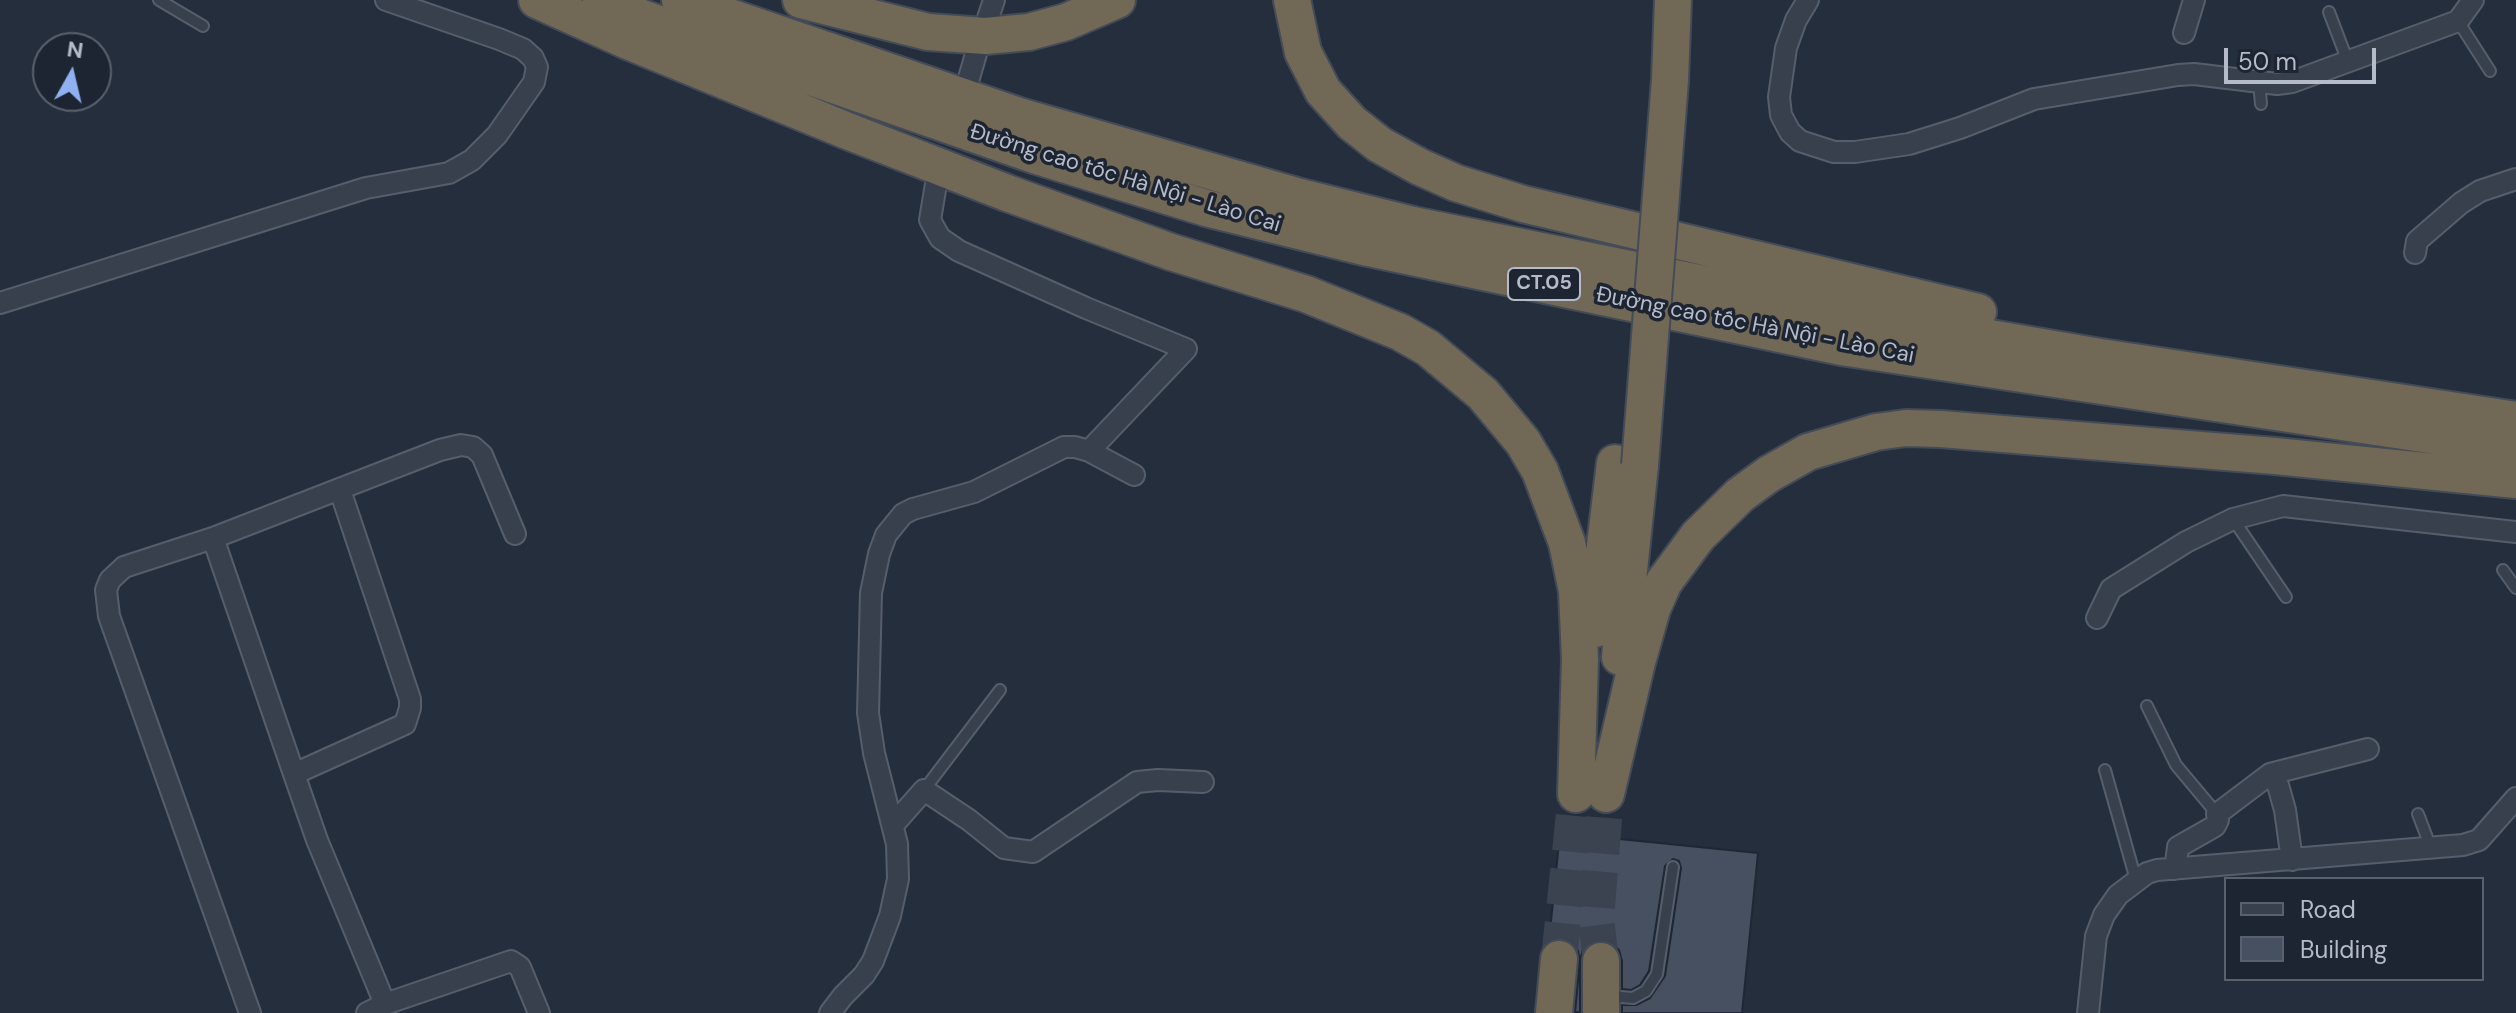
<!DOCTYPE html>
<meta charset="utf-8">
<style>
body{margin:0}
#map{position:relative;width:2516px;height:1013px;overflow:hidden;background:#252e3c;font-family:"DM Sans",sans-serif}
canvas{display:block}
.legend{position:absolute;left:2224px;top:877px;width:260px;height:104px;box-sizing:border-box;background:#1e2532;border:2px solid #5a616e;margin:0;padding:10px 14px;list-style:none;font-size:24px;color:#b5bbc8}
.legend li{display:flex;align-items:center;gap:16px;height:40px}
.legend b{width:40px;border:2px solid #5a616e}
.north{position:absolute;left:32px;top:32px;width:80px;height:80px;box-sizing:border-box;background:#1e2532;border:2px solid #5a616e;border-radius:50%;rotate:8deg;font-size:22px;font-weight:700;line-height:32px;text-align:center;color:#b5bbc8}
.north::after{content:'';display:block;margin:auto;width:28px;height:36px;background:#8fb1f2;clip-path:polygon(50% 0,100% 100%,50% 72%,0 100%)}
.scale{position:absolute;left:2224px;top:48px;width:152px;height:36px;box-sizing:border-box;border:4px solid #b5bbc8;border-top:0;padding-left:10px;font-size:24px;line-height:28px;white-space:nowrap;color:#b5bbc8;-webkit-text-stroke:6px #1e2532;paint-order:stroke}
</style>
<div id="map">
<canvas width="2516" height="1013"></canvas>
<ul class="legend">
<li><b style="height:10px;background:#39404d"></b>Road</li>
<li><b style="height:22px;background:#465060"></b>Building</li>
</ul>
<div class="north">N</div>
<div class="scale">50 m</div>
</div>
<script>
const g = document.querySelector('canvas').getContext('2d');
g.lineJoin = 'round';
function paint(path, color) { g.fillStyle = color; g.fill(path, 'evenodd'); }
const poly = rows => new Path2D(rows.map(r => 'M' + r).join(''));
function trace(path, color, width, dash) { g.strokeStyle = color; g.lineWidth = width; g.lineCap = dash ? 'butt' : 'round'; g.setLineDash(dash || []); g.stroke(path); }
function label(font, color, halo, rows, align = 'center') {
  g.font = font + ' "DM Sans",sans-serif'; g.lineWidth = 7; g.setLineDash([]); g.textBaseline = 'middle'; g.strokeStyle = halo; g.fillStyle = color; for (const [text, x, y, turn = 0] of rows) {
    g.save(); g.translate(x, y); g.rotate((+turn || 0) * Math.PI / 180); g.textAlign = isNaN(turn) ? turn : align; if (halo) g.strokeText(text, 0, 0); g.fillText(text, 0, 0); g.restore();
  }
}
const building = poly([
 [1560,833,1758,853,1742,1013,1622,1013,1622,1005,1636,1005,1650,998,1665,976,1681,868,1679,861,1673,859,1665,866,1649,971,1640,985,1631,990,1622,989,1622,961,1619,950,1611,943,1602,940,1591,943,1583,950,1580,960,1580,1012,1575,1012,1580,961,1578,951,1572,942,1562,938,1549,941,1560,833]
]);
paint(building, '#465060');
trace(building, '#202734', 2);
trace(poly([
 [1559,959,1576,794],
 [1601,961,1596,919,1606,794]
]), '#3b4351', 36, [36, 18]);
const service = poly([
 [159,0,203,26],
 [2329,12,2348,62],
 [2458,21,2490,71],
 [2259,82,2261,104],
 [2233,519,2286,597],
 [2503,570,2516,588],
 [2147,706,2176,765,2217,814],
 [2105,770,2136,880],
 [924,790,1000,690],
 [2418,814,2431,848],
 [1608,996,1633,998,1646,991,1657,974,1673,867]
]);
const minor = poly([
 [1808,0,1796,20,1786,48,1779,97,1781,115,1790,132,1800,141,1834,152,1855,152,1909,144,1960,128,2034,99,2178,75,2194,74,2277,84,2292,82,2458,21,2473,0],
 [988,18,994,0],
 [2184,33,2194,0],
 [969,78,978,47],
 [936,184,930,220,940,238,959,251,1086,308,1186,349,1089,451],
 [2415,253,2417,241,2461,203,2480,191,2516,179],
 [0,303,366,188,449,173,472,160,497,135,534,82,537,67,533,58,523,49,499,39,386,0],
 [340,490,410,699,410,708,405,724,294,774,317,840,385,1004,367,1013],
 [213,538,294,774],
 [2097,618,2111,589,2186,542,2233,519,2283,506,2516,532],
 [893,825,924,790,969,820,1004,848,1033,852,1137,782,1158,780,1203,782],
 [2292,860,2285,810,2278,785,2270,774,2368,749],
 [2175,869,2178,847,2215,826,2218,820,2217,814,2270,774],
 [385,1004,511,961,520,967,539,1013],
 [250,1013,109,616,106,590,110,580,124,567,213,538,440,450,461,445,473,447,482,455,515,534],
 [830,1013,843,996,864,975,873,961,890,916,898,879,897,844,874,753,868,713,871,593,879,554,886,535,903,514,913,509,974,492,1064,447,1075,447,1089,451,1134,475],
 [2088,1013,2096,936,2104,915,2118,895,2147,873,2157,870,2463,845,2479,840,2516,798]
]);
const motorway = poly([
 [537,0,628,41,845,130,1007,193,1171,252,1306,294,1400,332,1428,348,1483,394,1523,442,1540,471,1567,543,1577,591,1580,659,1576,794],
 [601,0,642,18,1037,156,1206,208,1368,248,1841,347,2516,448],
 [680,0,1019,116,1300,197,1413,225,1851,314,2100,357,2516,420],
 [801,0,928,32,985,36,1029,32,1066,22,1117,0],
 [1292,0,1303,52,1323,91,1352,123,1380,145,1420,167,1456,183,1523,204,1978,312],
 [1670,80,1673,0],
 [1595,629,1615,463],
 [1620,657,1640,465],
 [1606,794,1637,662,1652,609,1664,582,1698,536,1740,495,1769,474,1808,452,1876,432,1906,428,1941,429,2275,456,2516,480],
 [1554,1013,1559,959],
 [1601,1013,1601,961]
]);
trace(service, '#575e6b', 14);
trace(minor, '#575e6b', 24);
trace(motorway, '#444b58', 40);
trace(service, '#39404d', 10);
trace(minor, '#39404d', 20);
trace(motorway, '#726856', 36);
const motorwayBridge = poly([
 [1640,465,1670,80]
]);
trace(motorwayBridge, '#444b58', 40, []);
trace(motorwayBridge, '#726856', 36);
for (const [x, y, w] of [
 [1544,284,72]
]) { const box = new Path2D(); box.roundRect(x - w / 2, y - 16, w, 32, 6); g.fillStyle = '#1e2532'; g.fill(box); trace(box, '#b5bbc8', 2); }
label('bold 20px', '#b5bbc8', null, [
 ["CT.05",1544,284]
]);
label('22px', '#b5bbc8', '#1e2532', [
 ["Đường cao tốc Hà Nội - Lào Cai",1125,179,17],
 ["Đường cao tốc Hà Nội - Lào Cai",1755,326,11]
]);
</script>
